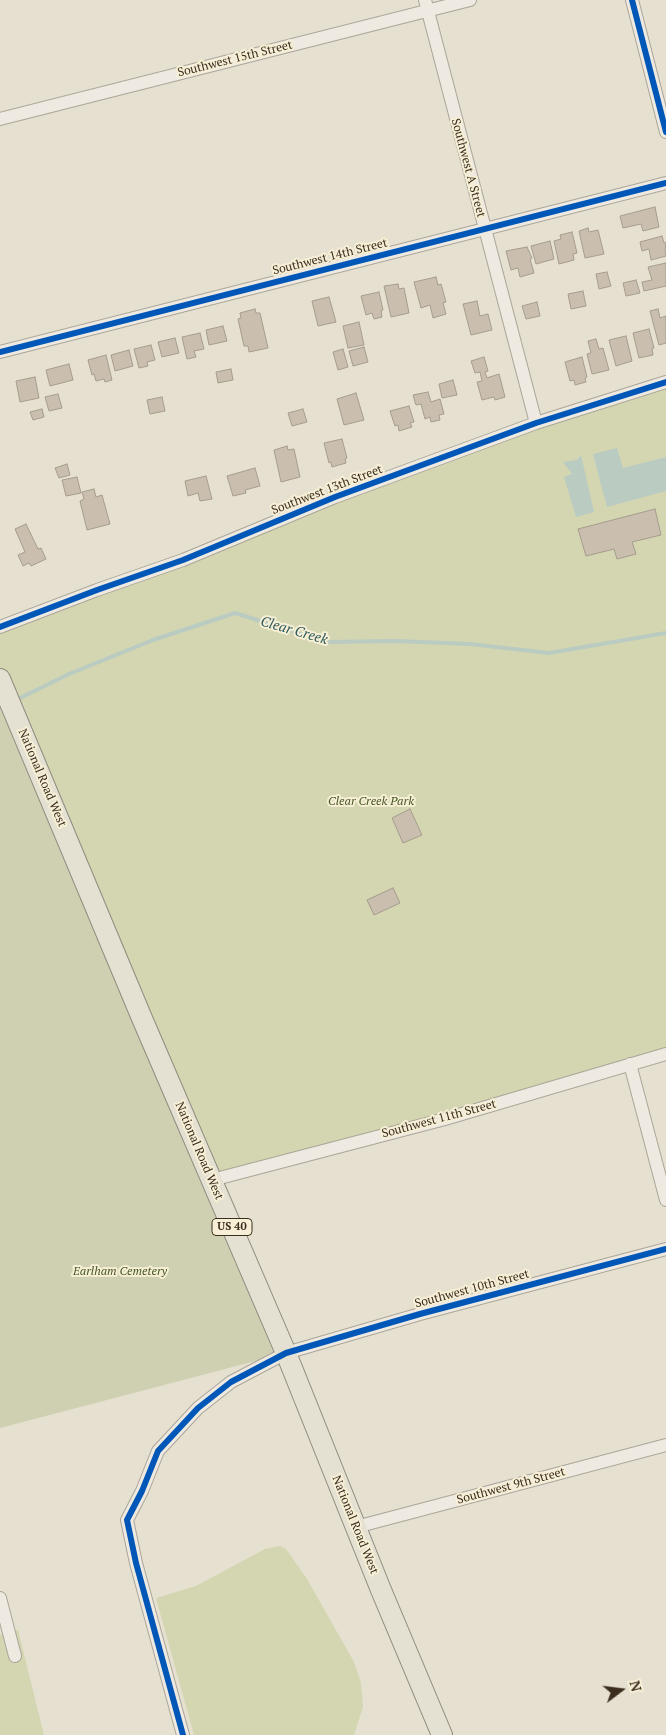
<!DOCTYPE html>
<style>
body{margin:0}
#map{position:relative;width:666px;height:1735px;overflow:hidden;background:#e5e0cf;font-family:"PT Serif",serif}
canvas{display:block}
.north{position:absolute;left:596px;top:1665px;width:50px;height:50px;-webkit-text-stroke:4px #f6efd5;paint-order:stroke;rotate:75deg;font-size:14px;font-weight:700;line-height:20px;text-align:center;color:#3b2e1f}
.north::after{content:'';display:block;margin:auto;width:18px;height:22px;background:#3b2e1f;clip-path:polygon(50% 0,100% 100%,50% 72%,0 100%)}
</style>
<div id="map">
<canvas width="666" height="1735"></canvas>
<div class="north">N</div>
</div>
<script>
const g = document.querySelector('canvas').getContext('2d');
g.lineJoin = 'round';
function paint(path, color) { g.fillStyle = color; g.fill(path, 'evenodd'); }
const poly = rows => new Path2D(rows.map(r => 'M' + r).join(''));
function trace(path, color, width, dash) { g.strokeStyle = color; g.lineWidth = width; g.lineCap = dash ? 'butt' : 'round'; g.setLineDash(dash || []); g.stroke(path); }
function label(font, color, halo, rows, align = 'center') {
  g.font = font + ' "PT Serif",serif'; g.lineWidth = 4; g.setLineDash([]); g.textBaseline = 'middle'; g.strokeStyle = halo; g.fillStyle = color; for (const [text, x, y, turn = 0] of rows) {
    g.save(); g.translate(x, y); g.rotate((+turn || 0) * Math.PI / 180); g.textAlign = isNaN(turn) ? turn : align; if (halo) g.strokeText(text, 0, 0); g.fillText(text, 0, 0); g.restore();
  }
}
paint(poly([
 [666,383,666,1054,212,1180,0,679,0,627,335,497],
 [280,1546,286,1549,307,1579,354,1662,361,1683,363,1707,354,1735,194,1735,156,1598,196,1586,265,1549],
 [18,1630,23,1650,44,1735,0,1735,0,1635]
]), '#d3d6b1');
paint(poly([
 [0,679,286,1353,0,1428]
]), '#ced0b1');
paint(poly([
 [617,448,623,468,666,457,666,491,607,507,593,454],
 [581,455,594,512,576,517,564,477,572,474,563,462,577,460]
]), '#bacbc2');
trace(poly([
 [16,700,69,674,153,640,235,613,327,642,395,641,470,644,549,653,666,633]
]), '#bacbc2', 4);
const building = poly([
 [655,207,659,227,643,231,641,224,623,228,620,216,655,207],
 [588,228,589,232,598,230,604,254,585,258,579,231,588,228],
 [572,232,577,253,573,254,574,260,559,264,554,241,561,239,560,235,572,232],
 [662,236,664,243,666,242,665,250,666,256,651,260,649,249,642,251,640,242,662,236],
 [550,241,554,259,536,264,531,246,550,241],
 [527,247,532,258,530,259,534,273,520,277,518,268,511,270,506,251,527,247],
 [666,263,666,286,644,291,642,282,652,280,648,267,666,263],
 [607,272,611,286,599,289,596,274,607,272],
 [436,277,438,285,441,284,446,302,443,303,446,314,433,318,430,305,421,308,414,282,436,277],
 [636,280,640,293,626,296,623,283,636,280],
 [398,284,399,289,404,288,409,313,391,317,384,286,398,284],
 [583,291,586,306,571,309,568,294,583,291],
 [379,292,383,310,381,311,382,317,374,319,372,313,366,315,361,296,379,292],
 [329,297,336,322,318,326,312,301,329,297],
 [477,301,480,316,488,314,492,330,471,335,463,304,477,301],
 [537,302,540,316,526,319,522,306,537,302],
 [255,309,256,313,260,313,268,348,249,352,248,346,244,346,238,319,241,318,240,313,255,309],
 [658,309,660,318,666,316,666,343,659,345,650,311,658,309],
 [359,322,364,345,348,348,343,326,359,322],
 [223,326,227,341,209,345,206,330,223,326],
 [649,329,654,348,652,348,653,355,639,358,633,333,649,329],
 [200,333,204,349,194,351,196,357,187,359,182,337,200,333],
 [626,336,632,361,616,366,609,340,626,336],
 [175,338,179,353,162,357,158,342,175,338],
 [596,339,599,349,603,348,609,370,592,374,587,354,591,353,588,341,596,339],
 [151,345,155,360,147,362,148,366,139,368,134,349,151,345],
 [364,347,368,362,353,366,349,351,364,347],
 [343,349,348,367,338,370,333,352,343,349],
 [129,350,133,366,115,371,111,355,129,350],
 [106,355,112,380,105,382,104,379,96,381,94,374,92,375,88,360,106,355],
 [484,357,488,371,485,372,487,378,499,374,505,397,495,400,494,397,482,400,477,382,482,381,480,372,475,373,471,361,484,357],
 [582,357,587,377,585,378,586,382,575,385,574,380,570,381,565,362,582,357],
 [69,364,73,380,50,386,46,370,69,364],
 [231,369,233,380,218,383,216,372,231,369],
 [35,377,39,398,20,402,16,381,35,377],
 [453,380,457,395,442,398,439,384,453,380],
 [428,392,431,402,440,399,444,414,439,415,440,420,431,422,430,417,425,419,421,404,416,405,413,395,428,392],
 [356,393,364,420,344,425,337,399,356,393],
 [58,394,62,408,49,411,45,397,58,394],
 [162,397,165,411,150,414,147,400,162,397],
 [409,406,414,422,410,423,412,427,399,431,398,425,395,426,390,411,409,406],
 [42,409,44,417,33,420,30,412,42,409],
 [303,409,307,422,292,426,288,413,303,409],
 [342,439,347,458,345,459,346,463,332,467,331,462,329,463,324,443,342,439],
 [287,446,288,450,294,449,300,477,281,482,274,450,287,446],
 [67,464,70,475,59,478,55,468,67,464],
 [255,468,260,486,245,490,246,493,233,496,227,476,255,468],
 [206,476,212,499,200,501,198,493,188,496,185,481,206,476],
 [77,477,81,493,66,496,62,480,77,477],
 [94,489,96,497,102,495,110,524,87,530,80,501,84,499,82,492,94,489],
 [655,509,661,535,632,542,636,554,617,559,614,549,586,556,578,529,655,509],
 [26,524,38,549,41,548,46,559,31,566,29,563,23,566,18,555,25,552,15,529,26,524],
 [410,809,422,835,403,843,392,818,410,809],
 [393,888,400,903,374,915,367,900,393,888]
]);
paint(building, '#cabfaf');
trace(building, '#a69c8e', 1);
const street = poly([
 [425,0,536,423],
 [632,0,666,132],
 [0,119,470,0],
 [0,352,666,183],
 [0,627,97,590,183,560,335,497,536,423,666,382],
 [630,1064,666,1200],
 [212,1180,445,1119,666,1054],
 [356,1527,666,1445],
 [0,1598,15,1656],
 [183,1735,136,1563,127,1520,142,1491,158,1451,198,1408,231,1382,286,1353,420,1314,666,1249]
]);
const primary = poly([
 [0,679,141,1016,286,1353,381,1590,442,1735]
]);
trace(street, '#aba598', 14);
trace(primary, '#908a7f', 22);
trace(street, '#eeeae1', 12);
trace(primary, '#e5e1d2', 20);
trace(poly([
 [632,0,666,132],
 [0,352,666,183],
 [0,627,97,590,183,560,335,497,536,423,666,382],
 [183,1735,136,1563,127,1520,142,1491,158,1451,198,1408,231,1382,286,1353,420,1314,666,1249]
]), '#0057b8', 6);
for (const [x, y, w] of [
 [232,1227,40]
]) { const box = new Path2D(); box.roundRect(x - w / 2, y - 8.5, w, 17, 4); g.fillStyle = '#f6efd5'; g.fill(box); trace(box, '#3b2e1f', 1); }
label('bold 11px', '#3b2e1f', null, [
 ["US 40",232,1227]
]);
label('12px', '#3b2e1f', '#f6efd5', [
 ["Southwest 15th Street",235,59,-14],
 ["Southwest A Street",468,168,75],
 ["Southwest 14th Street",330,257,-14],
 ["Southwest 13th Street",327,490,-21],
 ["National Road West",42,778,67],
 ["Southwest 11th Street",439,1119,-15],
 ["National Road West",199,1151,67],
 ["Southwest 10th Street",472,1289,-15],
 ["Southwest 9th Street",511,1486,-15],
 ["National Road West",355,1525,68]
]);
label('italic 12px', '#475725', '#f6efd5', [
 ["Clear Creek Park",371,802],
 ["Earlham Cemetery",120,1272]
]);
label('italic 14px', '#2e5a5b', '#f6efd5', [
 ["Clear Creek",294,631,16]
]);
</script>
